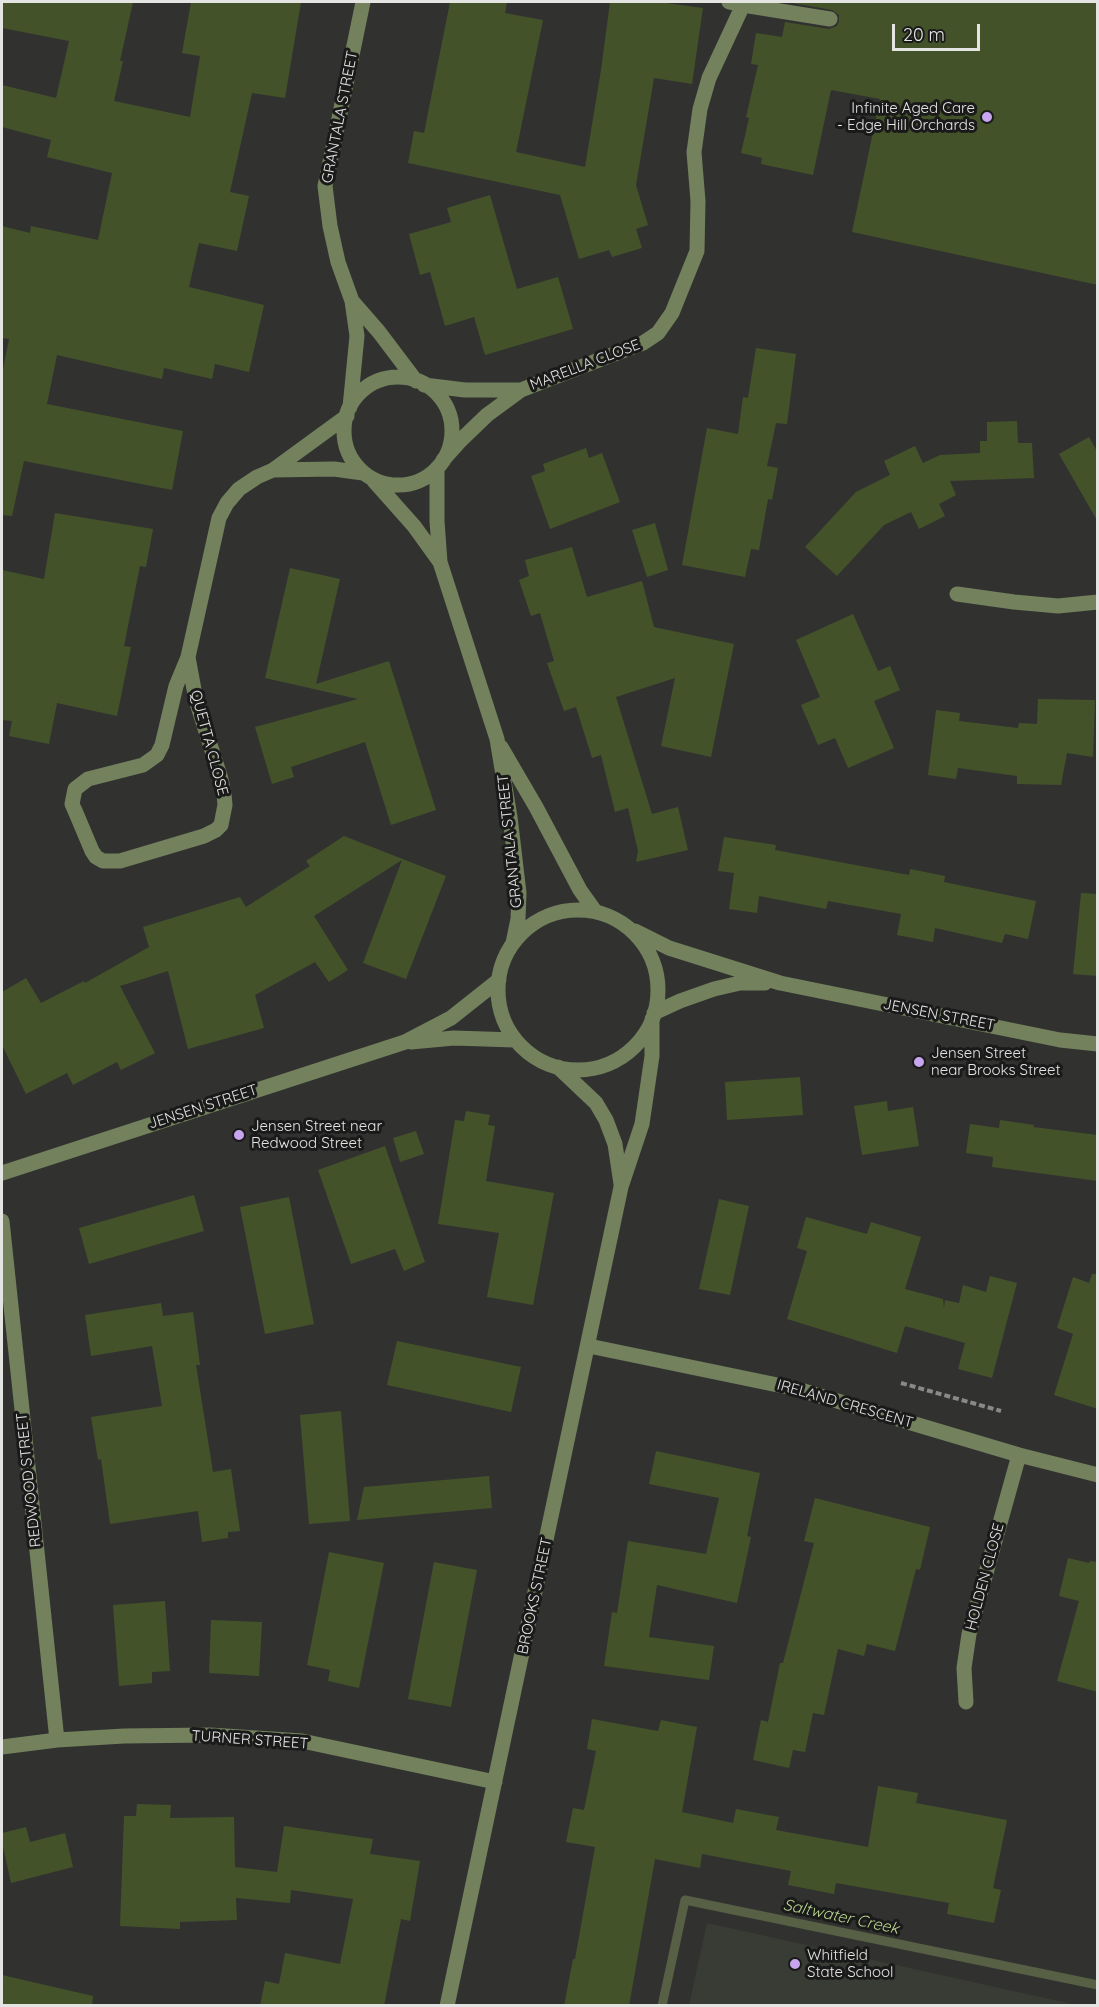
<!DOCTYPE html>
<style>
body{margin:0}
#map{position:relative;width:1099px;height:2007px;overflow:hidden;background:#313230;font-family:Quicksand,sans-serif}
canvas{display:block}
.frame{position:absolute;inset:0;border:3px solid #e4e4e3;pointer-events:none}
.scale{position:absolute;left:892px;top:24px;width:88px;height:27px;box-sizing:border-box;border:3px solid #e4e4e3;border-top:0;padding-left:8px;font-size:18px;line-height:21px;white-space:nowrap;color:#e4e4e3;-webkit-text-stroke:4px #191a19;paint-order:stroke}
</style>
<div id="map">
<canvas width="1099" height="2007"></canvas>
<div class="frame"></div>
<div class="scale">20 m</div>
</div>
<script>
const g = document.querySelector('canvas').getContext('2d');
g.lineJoin = 'round';
function paint(path, color) { g.fillStyle = color; g.fill(path, 'evenodd'); }
const poly = rows => new Path2D(rows.map(r => 'M' + r).join(''));
function trace(path, color, width, dash) { g.strokeStyle = color; g.lineWidth = width; g.lineCap = dash ? 'butt' : 'round'; g.setLineDash(dash || []); g.stroke(path); }
function label(font, color, halo, rows, align = 'center') {
  g.font = font + ' Quicksand,sans-serif'; g.lineWidth = 6; g.setLineDash([]); g.textBaseline = 'middle'; g.strokeStyle = halo; g.fillStyle = color; for (const [text, x, y, turn = 0] of rows) {
    g.save(); g.translate(x, y); g.rotate((+turn || 0) * Math.PI / 180); g.textAlign = isNaN(turn) ? turn : align; if (halo) g.strokeText(text, 0, 0); g.fillText(text, 0, 0); g.restore();
  }
}
paint(poly([
 [707,1923,1076,2005,689,2005]
]), '#393c34');
trace(poly([
 [662,2006,685,1900,1098,1985]
]), '#575f44', 9);
paint(poly([
 [2,2,133,2,120,61,123,61,114,101,190,117,200,56,182,53,191,2,301,2,285,98,252,93,230,192,249,196,237,251,199,243,189,287,264,305,249,372,215,364,212,379,164,368,162,379,57,355,47,404,183,431,172,490,24,461,12,516,2,515,2,374,9,339,2,338,2,226,30,233,31,226,98,240,112,173,47,157,51,140,2,127,2,85,56,98,69,41,2,28],
 [450,2,507,2,505,13,543,20,516,152,585,167,601,70,610,2,659,2,703,8,692,84,654,78,636,185,648,225,636,229,642,248,612,257,609,250,579,259,560,195,408,163,414,131,424,133],
 [787,2,1098,2,1098,285,852,232,880,99,831,90,813,175,761,164,762,158,741,153,749,118,746,117,758,65,751,64,756,33,782,37,785,22,829,29,837,26,839,21,839,15,832,10],
 [490,195,517,289,558,277,573,329,485,355,474,317,445,326,430,272,420,275,409,234,451,222,447,208],
 [756,348,796,354,787,424,776,423,767,466,778,468,772,500,768,499,759,550,751,549,745,577,682,565,707,428,738,434,743,397,748,398],
 [1017,421,1018,443,1032,443,1034,478,950,481,956,495,939,504,945,516,919,529,911,512,884,525,837,576,805,547,856,492,890,475,884,461,915,446,923,463,940,455,980,453,980,441,987,441,987,422],
 [1089,437,1098,453,1098,522,1059,454],
 [586,448,589,458,602,453,620,502,550,529,531,476,545,471,543,464],
 [55,513,153,529,146,567,140,566,124,646,131,647,117,716,57,703,49,744,9,736,12,721,2,720,2,570,44,579],
 [655,523,668,570,647,577,632,530],
 [572,547,587,597,642,581,654,627,734,644,711,757,661,746,675,678,616,697,652,814,678,807,688,850,636,862,638,851,628,808,615,812,601,755,592,758,576,707,564,711,547,663,554,661,540,613,531,616,519,580,529,576,525,560],
 [290,568,340,579,316,684,389,661,436,810,391,825,365,742,291,767,294,777,272,784,255,727,358,699,265,678],
 [853,614,878,671,890,666,900,690,874,701,894,748,848,768,835,738,818,745,801,705,820,697,796,640],
 [1038,699,1095,700,1093,757,1067,753,1061,785,1017,784,1017,776,958,768,956,779,928,775,936,710,960,713,959,721,1018,728,1019,723,1037,724],
 [344,836,446,876,406,979,363,963,402,860,314,916,348,970,329,982,315,962,255,995,264,1028,188,1049,168,971,120,986,155,1053,121,1070,117,1062,73,1085,67,1073,26,1094,2,1045,2,992,26,978,41,1003,84,981,85,983,149,947,143,927,240,897,246,907,310,866,306,861],
 [724,837,776,845,775,850,909,875,910,869,945,876,944,882,1036,901,1028,939,1005,934,1002,943,935,928,933,942,897,935,901,914,828,901,826,909,759,896,757,913,729,909,734,873,718,871],
 [1081,893,1098,894,1098,976,1073,974],
 [800,1077,803,1115,727,1120,725,1082],
 [887,1101,888,1111,913,1107,919,1146,862,1155,854,1106],
 [466,1111,490,1115,488,1125,495,1126,486,1181,554,1193,533,1305,487,1297,499,1233,438,1224,455,1120,464,1121],
 [1000,1120,1034,1125,1033,1127,1098,1135,1098,1181,992,1167,993,1157,966,1153,970,1124,999,1128],
 [416,1131,424,1154,400,1162,393,1138],
 [385,1146,425,1262,404,1271,395,1249,351,1264,318,1170],
 [194,1195,204,1231,89,1264,79,1228],
 [289,1197,314,1324,265,1334,240,1207],
 [719,1199,749,1206,730,1295,699,1289],
 [806,1217,867,1234,871,1222,921,1237,905,1289,943,1299,944,1308,945,1300,959,1303,963,1285,986,1292,990,1276,1017,1283,992,1378,958,1369,965,1343,905,1326,897,1353,787,1319,807,1251,797,1248],
 [1092,1274,1098,1274,1098,1409,1054,1395,1073,1334,1057,1328,1073,1277,1089,1283],
 [161,1303,163,1316,193,1312,200,1365,196,1365,213,1472,231,1469,240,1531,228,1532,228,1538,202,1542,198,1511,110,1524,101,1459,98,1460,91,1417,162,1406,152,1346,91,1356,85,1315],
 [397,1341,521,1367,511,1412,387,1385],
 [341,1411,350,1521,309,1524,300,1415],
 [656,1451,760,1473,747,1536,751,1537,737,1603,657,1585,649,1637,714,1646,709,1680,604,1666,612,1612,617,1613,628,1541,706,1554,719,1498,649,1484],
 [489,1476,492,1508,357,1520,364,1487],
 [815,1498,930,1527,920,1570,916,1569,895,1651,867,1644,864,1656,838,1649,824,1715,813,1713,805,1752,793,1750,789,1768,753,1760,761,1720,768,1722,780,1663,783,1663,814,1543,804,1541],
 [329,1552,384,1563,359,1688,328,1681,330,1670,307,1665],
 [1068,1558,1089,1563,1090,1561,1098,1562,1098,1692,1057,1681,1079,1601,1059,1596],
 [434,1562,477,1570,451,1707,408,1699],
 [165,1601,170,1671,152,1672,152,1683,119,1686,113,1605],
 [211,1620,262,1622,259,1676,209,1673],
 [592,1719,658,1731,661,1720,697,1727,682,1812,733,1823,736,1809,779,1817,776,1830,868,1847,878,1786,918,1793,916,1803,1007,1820,993,1888,1001,1890,994,1923,947,1914,949,1903,836,1883,834,1894,788,1885,791,1871,702,1854,700,1868,655,1859,629,2006,564,2006,573,1959,575,1959,595,1847,566,1842,573,1808,584,1810,596,1751,587,1749],
 [137,1804,171,1805,170,1818,234,1817,235,1867,277,1872,284,1826,373,1839,370,1854,420,1861,410,1921,401,1919,384,2006,260,2006,265,1981,279,1984,285,1953,340,1964,353,1899,291,1890,290,1903,236,1898,237,1920,180,1922,180,1929,120,1926,124,1816,136,1816],
 [26,1827,30,1842,65,1833,73,1867,11,1883,2,1842,2,1833],
 [2,1975,93,1996,92,2006,2,2006]
]), '#44522a');
trace(poly([
 [901,1383,1001,1411]
]), '#898988', 4, [6, 3]);
trace(poly([
 [729,2,743,5,830,19],
 [352,301,379,332,416,381],
 '344 431a54 54 0 1 1 108 0a54 54 0 1 1-108 0Z',
 [424,385,465,390,521,390],
 [350,407,357,336,352,301,338,262,330,226,325,186,363,2],
 [443,460,461,440,487,415,521,390,643,343,658,333,672,313,697,251,698,201,694,152,700,109,709,78,743,5],
 [437,468,437,521,440,562,497,739,510,817,519,893,518,919,513,943],
 [273,470,334,469,363,473],
 [374,481,414,526,440,562],
 [957,594,1014,602,1058,606,1098,602],
 [188,657,196,700,221,779,224,794,225,805,221,825,216,830,204,836,120,861,103,861,96,857,92,851,76,813,72,804,75,789,88,779,143,765,157,755,162,745,176,686,188,657,219,518,227,503,239,489,257,477,273,470,347,416],
 [501,747,536,807,580,890,595,911],
 '498 990a80 80 0 1 1 160 0a80 80 0 1 1-160 0Z',
 [635,931,669,948,780,983,1060,1040,1098,1044],
 [654,1013,680,1001,714,989,740,983,765,983],
 [411,1042,454,1038,515,1040],
 [558,1067,596,1103,606,1120,615,1144,621,1184],
 [2,1173,405,1042,451,1018,499,980],
 [2,1221,57,1740],
 [589,1346,797,1389,1019,1455,1098,1475],
 [966,1702,964,1668,969,1634,1019,1455],
 [2,1747,57,1740,124,1736,210,1735,302,1741,495,1782],
 [447,2006,621,1187,642,1124,652,1056,652,1019]
]), '#73815d', 15);
for (const [x, y, r, color] of [
 [987,117,6,"#c8a6ef"],
 [919,1062,6,"#c8a6ef"],
 [239,1135,6,"#c8a6ef"],
 [795,1964,6,"#c8a6ef"]
]) { const dot = new Path2D(); dot.arc(x, y, r, 0, 2 * Math.PI); g.fillStyle = color; g.fill(dot); trace(dot, '#191a19', 2); }
label('15px', '#e4e4e3', '#191a19', [
 ["Infinite Aged Care",975,108,"right"],
 ["- Edge Hill Orchards",975,125,"right"],
 ["Jensen Street",931,1053],
 ["near Brooks Street",931,1070],
 ["Jensen Street near",251,1126],
 ["Redwood Street",251,1143],
 ["Whitfield",807,1955],
 ["State School",807,1972]
], 'left');
label('15px', '#e4e4e3', '#191a19', [
 ["GRANTALA STREET",340,117,-79],
 ["MARELLA CLOSE",585,365,-21],
 ["QUETTA CLOSE",209,743,75],
 ["GRANTALA STREET",510,841,-96],
 ["JENSEN STREET",939,1015,11],
 ["JENSEN STREET",203,1107,-18],
 ["IRELAND CRESCENT",845,1404,16],
 ["REDWOOD STREET",29,1480,-96],
 ["HOLDEN CLOSE",985,1577,-75],
 ["BROOKS STREET",535,1596,-78],
 ["TURNER STREET",250,1740,4]
]);
label('italic 16px', '#b9d38e', '#191a19', [
 ["Saltwater Creek",841,1917,12]
]);
</script>
